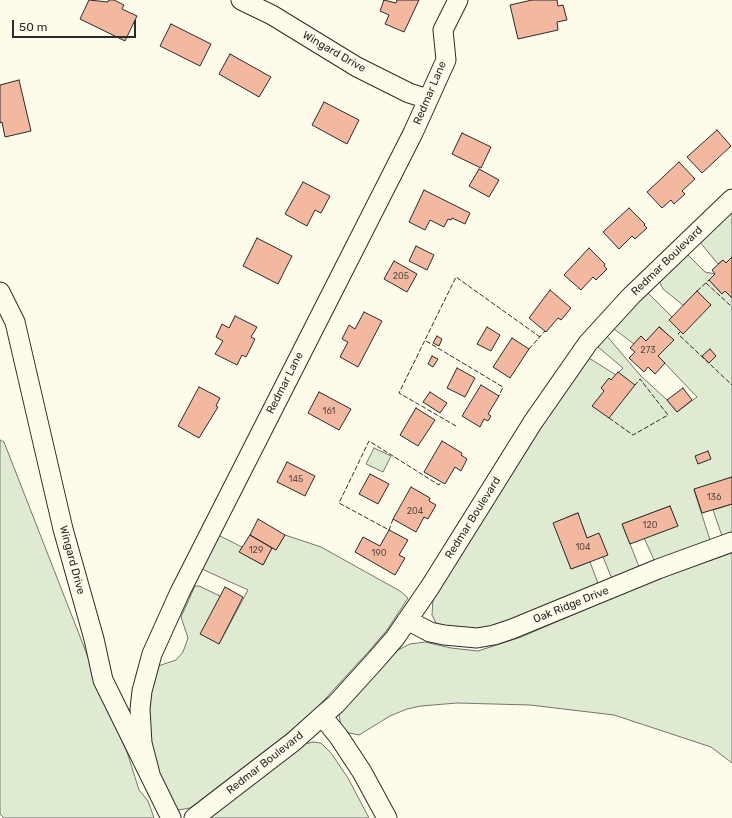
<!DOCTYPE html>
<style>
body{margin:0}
#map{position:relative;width:732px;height:818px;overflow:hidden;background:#fdfbea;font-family:Rubik,sans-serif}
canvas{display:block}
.scale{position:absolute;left:12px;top:20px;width:124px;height:18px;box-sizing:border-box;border:2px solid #2b2b2b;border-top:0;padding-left:5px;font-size:12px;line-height:14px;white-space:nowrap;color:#2b2b2b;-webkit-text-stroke:3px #fdfbea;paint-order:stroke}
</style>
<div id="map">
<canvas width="732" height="818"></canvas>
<div class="scale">50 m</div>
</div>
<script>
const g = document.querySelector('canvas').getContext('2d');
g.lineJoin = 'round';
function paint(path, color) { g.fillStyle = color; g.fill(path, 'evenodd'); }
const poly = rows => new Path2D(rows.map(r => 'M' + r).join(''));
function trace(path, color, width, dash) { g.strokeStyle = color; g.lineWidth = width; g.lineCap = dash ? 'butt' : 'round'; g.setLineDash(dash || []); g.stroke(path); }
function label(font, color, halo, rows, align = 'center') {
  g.font = font + ' Rubik,sans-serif'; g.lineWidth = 3; g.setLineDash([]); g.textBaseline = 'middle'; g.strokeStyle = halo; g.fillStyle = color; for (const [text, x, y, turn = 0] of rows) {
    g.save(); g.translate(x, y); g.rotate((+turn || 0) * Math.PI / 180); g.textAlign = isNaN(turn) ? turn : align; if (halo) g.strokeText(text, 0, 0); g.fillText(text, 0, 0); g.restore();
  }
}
const green = poly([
 [732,211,732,257,726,263,723,260,718,264,699,241,732,211],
 [686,253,705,272,715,274,709,280,722,294,725,291,732,298,732,477,694,490,710,540,655,562,644,538,677,526,670,506,622,524,640,569,612,579,603,557,607,555,599,534,587,538,577,513,554,523,571,569,590,562,599,586,489,631,437,625,432,615,433,598,524,451,589,358,616,375,623,368,598,347,606,335,640,375,667,400,677,412,697,397,658,356,673,340,660,327,646,341,641,337,634,344,614,329,618,321,646,291,672,317,669,320,683,333,697,292,683,305,663,289,659,281,686,253],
 [0,440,4,442,111,716,127,752,139,790,148,801,154,818,4,818,0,814,0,440],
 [374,448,391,456,383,472,366,464,374,448],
 [732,504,732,533,722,536,713,510,732,504],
 [218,535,242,547,240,552,263,565,272,548,276,550,285,535,321,547,400,591,408,598,387,630,369,651,315,710,288,733,190,808,178,810,174,808,157,778,144,711,155,667,176,660,183,652,188,638,181,617,195,586,199,586,220,596,219,644,248,590,202,569,218,535],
 [732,552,732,763,711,747,614,715,530,705,457,703,421,706,407,709,390,716,359,735,349,733,341,726,339,715,341,709,392,653,410,644,425,642,451,648,478,651,521,637,640,586,732,552],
 [313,742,321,743,331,753,348,778,369,818,209,818,301,745,313,742]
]);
paint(green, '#deebd1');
trace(green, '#74746e', 1);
const building = poly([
 [89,0,108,2,109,0,114,0,124,5,122,9,137,16,125,41,80,19,89,0],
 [384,0,396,3,397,0,419,0,404,32,385,24,389,15,380,11,384,0],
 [532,0,557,0,558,6,563,5,567,20,557,22,558,30,518,39,510,5,532,0],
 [171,24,211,44,200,66,160,46,171,24],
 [230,54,271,77,259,97,219,74,230,54],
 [19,80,31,131,5,137,2,122,0,123,0,85,19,80],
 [324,102,359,120,347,144,312,125,324,102],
 [717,130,731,146,702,173,687,157,717,130],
 [462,133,491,147,481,168,452,154,462,133],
 [679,162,695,179,682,191,685,194,674,204,671,200,662,208,647,192,679,162],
 [479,169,499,180,489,197,469,186,479,169],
 [303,182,330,196,321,213,315,210,307,226,285,214,303,182],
 [424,190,470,213,465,224,452,218,451,220,448,219,444,227,430,220,425,230,409,222,424,190],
 [629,208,645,224,644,225,647,228,635,239,632,236,619,249,603,232,629,208],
 [257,238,292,256,278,284,243,266,257,238],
 [416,246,434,255,427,270,409,261,416,246],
 [589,248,605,264,604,266,607,269,596,280,593,277,581,290,564,275,589,248],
 [732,257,732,298,725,291,722,294,709,280,715,274,712,270,723,260,726,263,732,257],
 [394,261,417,274,407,292,384,279,394,261],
 [550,290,571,308,561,320,558,318,546,332,529,318,550,290],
 [697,291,711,305,683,334,669,320,697,291],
 [364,312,382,321,358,367,340,357,348,342,342,339,349,325,355,329,364,312],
 [235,316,257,327,251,337,255,339,246,357,242,355,237,365,215,354,223,341,216,337,222,324,229,328,235,316],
 [487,327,500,335,491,351,477,344,487,327],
 [659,327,674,340,658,356,665,363,655,374,648,367,644,372,629,358,635,352,630,348,641,336,646,341,659,327],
 [437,336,442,339,439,346,433,343,437,336],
 [512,338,529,349,510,378,493,367,512,338],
 [710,349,716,356,709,363,702,356,710,349],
 [432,356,438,359,433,367,428,364,432,356],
 [457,368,475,378,465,397,447,388,457,368],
 [618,372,635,385,609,418,592,406,604,391,601,388,609,378,611,380,618,372],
 [481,385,499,396,488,414,491,416,488,421,484,419,480,427,462,416,481,385],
 [199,387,220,398,216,406,218,407,199,438,178,426,199,387],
 [683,388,692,400,677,412,667,400,683,388],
 [319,392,351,409,339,430,308,413,319,392],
 [430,392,447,403,440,413,423,402,430,392],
 [416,408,435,420,418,446,400,435,416,408],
 [442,441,462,453,461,455,467,459,461,471,455,467,445,484,424,472,442,441],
 [708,451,711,459,698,464,695,456,708,451],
 [287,462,315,476,305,496,277,482,287,462],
 [370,474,389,484,378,504,359,494,370,474],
 [732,477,732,504,702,513,694,489,732,477],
 [411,487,430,498,429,501,436,505,428,519,424,517,416,532,393,519,411,487],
 [670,506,678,526,630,544,622,524,670,506],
 [578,513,587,538,599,533,608,555,571,569,553,523,578,513],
 [258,519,285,535,276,550,250,535,258,519],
 [389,530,408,540,399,555,405,558,395,575,355,552,363,537,380,546,389,530],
 [250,535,272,548,263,565,239,552,250,535],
 [225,587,243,597,219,644,200,634,225,587]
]);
paint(building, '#f2b8a0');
trace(building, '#2b2b2b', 1);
const minor = poly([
 [241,0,272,15,357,67,409,93,428,99],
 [0,292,15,322,63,529,94,639,103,680,171,818],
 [407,620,430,632,444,635,477,638,494,635,512,629,658,569,732,542],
 [322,716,339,737,362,772,387,818],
 [150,774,142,743,140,709,142,691,152,654,180,592,413,133,446,60,443,30,458,0],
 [194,818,293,742,322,716,336,704,375,661,395,638,430,587,533,422,588,343,631,296,732,199]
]);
trace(minor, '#2b2b2b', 21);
trace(minor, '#fdfbea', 19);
trace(poly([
 [706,283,732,307],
 [697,291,709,280],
 [681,331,678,334,732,385],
 [426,341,503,387,499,396],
 [529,349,545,331],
 [609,418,633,435,668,415,640,379,635,385],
 [456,426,399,393,456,277,540,337],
 [393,519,389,530,339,503,369,441,439,485,441,482]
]), '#2b2b2b', 1, [5, 2]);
label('9px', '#5d4e48', null, [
 ["205",401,276],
 ["273",648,350],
 ["161",329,411],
 ["145",296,479],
 ["136",714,497],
 ["204",415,511],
 ["120",650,525],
 ["104",583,547],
 ["129",256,550],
 ["190",379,553]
]);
label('11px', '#2b2b2b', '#fdfbea', [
 ["Wingard Drive",334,52,30],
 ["Redmar Lane",430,93,-67],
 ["Redmar Boulevard",667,261,-44],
 ["Redmar Lane",285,383,-63],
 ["Redmar Boulevard",473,518,-58],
 ["Wingard Drive",72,560,75],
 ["Oak Ridge Drive",571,605,-22],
 ["Redmar Boulevard",265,763,-38]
]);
</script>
